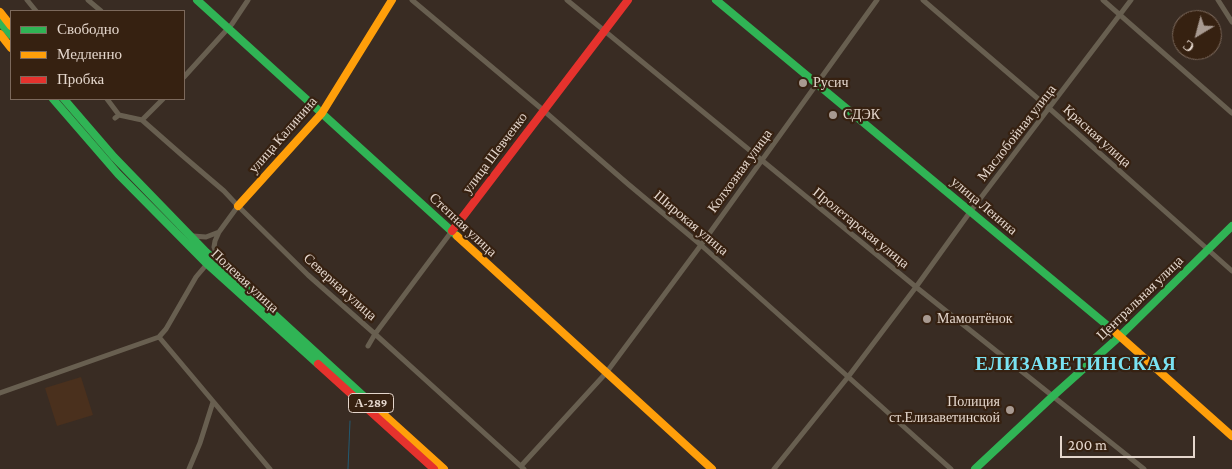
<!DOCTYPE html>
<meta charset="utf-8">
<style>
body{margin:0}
#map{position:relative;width:1232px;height:469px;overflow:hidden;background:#392c23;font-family:"Crimson Pro",serif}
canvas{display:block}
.legend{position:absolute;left:10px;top:10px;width:175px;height:90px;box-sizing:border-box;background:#362111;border:1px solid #7c695c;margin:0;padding:6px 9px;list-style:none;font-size:15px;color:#e4d6cc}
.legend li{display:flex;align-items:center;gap:10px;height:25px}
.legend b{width:25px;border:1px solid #7c695c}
.north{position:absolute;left:1172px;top:10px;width:50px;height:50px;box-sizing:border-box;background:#362111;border:1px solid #7c695c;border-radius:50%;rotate:217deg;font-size:14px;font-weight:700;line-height:20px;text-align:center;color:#e4d6cc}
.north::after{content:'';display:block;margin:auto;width:18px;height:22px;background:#a89a91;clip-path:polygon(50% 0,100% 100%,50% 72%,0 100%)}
.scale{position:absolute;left:1060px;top:436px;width:135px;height:22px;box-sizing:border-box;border:2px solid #e4d6cc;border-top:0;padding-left:6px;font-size:15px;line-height:18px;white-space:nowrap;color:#e4d6cc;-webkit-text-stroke:4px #362111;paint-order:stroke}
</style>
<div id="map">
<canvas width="1232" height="469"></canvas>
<ul class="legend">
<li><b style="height:6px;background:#30b455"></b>Свободно</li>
<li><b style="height:6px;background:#ff9f0a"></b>Медленно</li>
<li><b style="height:6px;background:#e5322d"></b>Пробка</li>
</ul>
<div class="north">С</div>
<div class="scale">200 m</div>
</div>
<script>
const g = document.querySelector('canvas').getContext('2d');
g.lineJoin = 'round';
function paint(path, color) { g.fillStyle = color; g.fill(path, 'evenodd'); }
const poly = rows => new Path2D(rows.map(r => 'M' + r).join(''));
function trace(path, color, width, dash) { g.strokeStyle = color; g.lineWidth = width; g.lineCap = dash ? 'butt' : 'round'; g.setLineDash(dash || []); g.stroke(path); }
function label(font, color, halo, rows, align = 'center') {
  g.font = font + ' "Crimson Pro",serif'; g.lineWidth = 4.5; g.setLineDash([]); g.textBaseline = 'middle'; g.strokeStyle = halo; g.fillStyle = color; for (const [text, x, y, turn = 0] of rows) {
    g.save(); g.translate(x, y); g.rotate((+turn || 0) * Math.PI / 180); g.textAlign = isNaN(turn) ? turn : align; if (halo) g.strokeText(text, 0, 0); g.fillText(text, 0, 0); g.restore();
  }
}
paint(poly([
 [81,377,93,415,57,426,45,388]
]), '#4a301d');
trace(poly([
 [348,469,350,421]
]), '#235a72', 1);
trace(poly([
 [27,0,36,11],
 [88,0,101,11],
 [412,0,543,110,628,184,701,245,951,469],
 [567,0,916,287,1144,469],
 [923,0,1050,109,1232,271],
 [1103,0,1232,113],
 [1218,0,1232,22],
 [184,77,232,24,248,0],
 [107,99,119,115],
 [115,118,119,115,142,120],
 [142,120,183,156,224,191,238,206,308,275,375,334,524,469],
 [142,120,163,99],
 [193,236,206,237,219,232],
 [219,260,214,247,215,241,219,232,238,206],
 [159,337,270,469],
 [368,346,375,334,452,231],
 [0,393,159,337,166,329,196,277,207,264],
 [521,466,606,373,701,245,877,0],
 [189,469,200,443,213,402],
 [774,469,848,377,916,287,970,212,1131,0]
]), '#685f50', 5);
trace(poly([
 [197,0,457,236],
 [716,0,1114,331],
 [0,22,11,35],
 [53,99,118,174,205,262,318,364],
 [64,99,114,157,206,252,382,413],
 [975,469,1053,396,1120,336,1232,226]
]), '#30b455', 8);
trace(poly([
 [0,12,11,26],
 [0,34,11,48],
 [238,206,322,113,392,0],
 [457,236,712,469],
 [1114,331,1232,436],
 [382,413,444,469]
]), '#ff9f0a', 8);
trace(poly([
 [452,231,628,0],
 [318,364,434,469]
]), '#e5322d', 8);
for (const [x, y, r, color] of [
 [803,83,5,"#a89a91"],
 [833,115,5,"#a89a91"],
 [927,319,5,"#a89a91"],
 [1010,410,5,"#a89a91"]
]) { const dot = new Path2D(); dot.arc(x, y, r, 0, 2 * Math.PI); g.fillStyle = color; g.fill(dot); trace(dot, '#362111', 2); }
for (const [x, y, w] of [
 [371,403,45]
]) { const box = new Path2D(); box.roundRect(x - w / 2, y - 9.5, w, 19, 4); g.fillStyle = '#362111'; g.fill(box); trace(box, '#e4d6cc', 1); }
label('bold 12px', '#e4d6cc', null, [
 ["А-289",371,403]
]);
label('14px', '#e4d6cc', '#362111', [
 ["Русич",813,83],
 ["СДЭК",843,115],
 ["Мамонтёнок",937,319],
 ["Полиция",1000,402,"right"],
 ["ст.Елизаветинской",1000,418,"right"]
], 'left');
label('14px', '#e4d6cc', '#362111', [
 ["Маслобойная улица",1017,133,-52],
 ["улица Калинина",283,135,-49],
 ["Красная улица",1097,136,42],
 ["улица Шевченко",495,153,-53],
 ["Колхозная улица",740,171,-54],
 ["улица Ленина",984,206,40],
 ["Широкая улица",691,223,40],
 ["Степная улица",463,225,43],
 ["Пролетарская улица",861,228,39],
 ["Полевая улица",245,281,43],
 ["Северная улица",340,287,42],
 ["Центральная улица",1140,298,-44]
]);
g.letterSpacing = '1px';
label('bold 19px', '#79e2f2', '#362111', [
 ["ЕЛИЗАВЕТИНСКАЯ",1076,364]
]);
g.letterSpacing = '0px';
</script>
